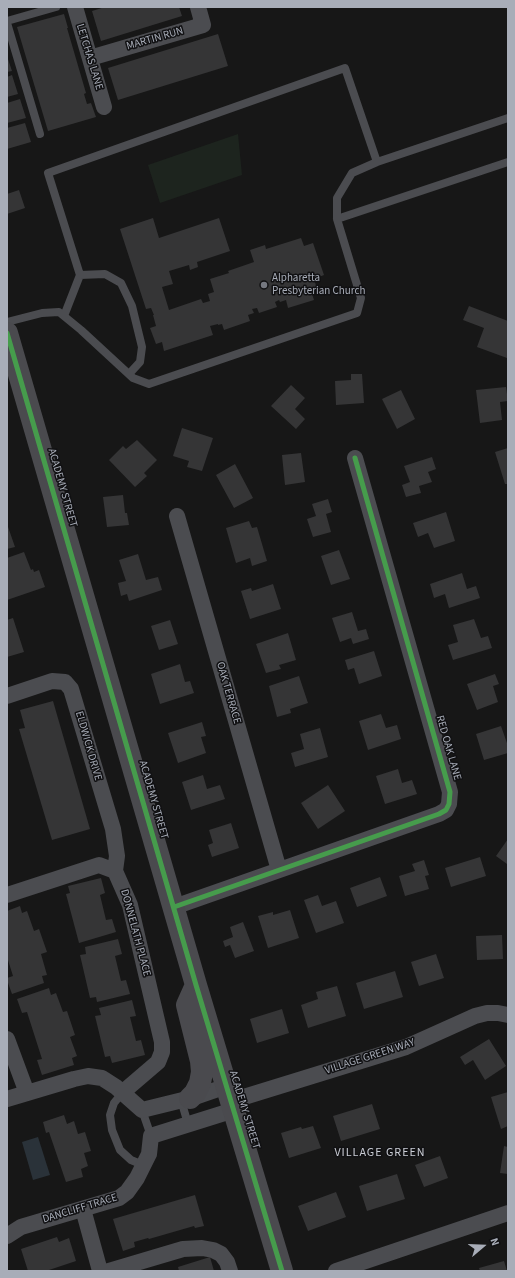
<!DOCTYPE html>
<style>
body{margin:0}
#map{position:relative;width:515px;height:1278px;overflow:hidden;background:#171717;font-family:"Source Sans 3",sans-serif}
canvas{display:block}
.frame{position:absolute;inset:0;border:8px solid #a8adb8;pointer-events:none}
.north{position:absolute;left:463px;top:1226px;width:40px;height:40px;-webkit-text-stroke:3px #111113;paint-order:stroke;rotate:71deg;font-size:11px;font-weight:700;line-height:16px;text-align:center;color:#a8adb8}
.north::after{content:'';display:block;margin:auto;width:14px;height:18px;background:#a8adb8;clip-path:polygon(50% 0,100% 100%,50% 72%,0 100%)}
</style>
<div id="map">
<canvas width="515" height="1278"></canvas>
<div class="frame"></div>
<div class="north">N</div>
</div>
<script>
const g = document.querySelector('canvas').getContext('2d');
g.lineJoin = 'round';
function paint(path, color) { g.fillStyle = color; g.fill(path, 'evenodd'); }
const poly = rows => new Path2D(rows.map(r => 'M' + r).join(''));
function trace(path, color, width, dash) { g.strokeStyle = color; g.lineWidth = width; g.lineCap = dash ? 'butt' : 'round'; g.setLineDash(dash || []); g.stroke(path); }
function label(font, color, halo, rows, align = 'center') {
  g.font = font + ' "Source Sans 3",sans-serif'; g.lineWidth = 3; g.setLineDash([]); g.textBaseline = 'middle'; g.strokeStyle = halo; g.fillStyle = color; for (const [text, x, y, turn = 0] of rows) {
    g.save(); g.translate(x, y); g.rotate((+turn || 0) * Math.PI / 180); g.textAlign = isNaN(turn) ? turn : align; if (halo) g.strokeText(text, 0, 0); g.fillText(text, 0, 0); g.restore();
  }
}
paint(poly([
 [238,134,242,175,160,203,148,165]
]), '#1d241e');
paint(poly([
 [38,1137,50,1175,33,1180,22,1142]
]), '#2a3239');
paint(poly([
 [105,7,179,7,182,16,101,41,92,11],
 [64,14,68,28,67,28,86,93,84,94,87,104,91,103,96,117,48,131,17,27],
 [218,34,228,66,118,100,108,68],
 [7,56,12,71,7,72],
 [12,75,18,94,7,97,7,77],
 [20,99,26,118,7,123,7,103],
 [25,123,31,142,7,149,7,128],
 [19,190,25,208,7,214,7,194],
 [153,218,159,238,219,218,230,251,197,262,198,267,190,270,189,265,169,271,173,284,162,287,169,310,201,299,203,303,210,301,208,294,214,292,210,279,229,273,228,271,254,262,250,250,265,245,266,249,301,238,304,246,313,243,324,275,314,279,317,289,311,291,314,300,288,308,286,300,280,302,279,300,275,302,277,307,259,313,257,308,252,309,254,313,248,315,250,321,224,330,222,324,218,325,218,324,210,326,213,335,164,351,162,342,156,344,150,328,156,326,153,315,154,315,151,308,146,309,120,229],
 [469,306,508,321,507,358,477,347,484,328,463,320],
 [351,374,362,374,364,403,336,405,335,381,351,380],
 [291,385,305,398,295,409,305,419,296,429,271,406],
 [506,387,508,401,500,402,502,420,480,423,476,390],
 [401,390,415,419,397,429,382,399],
 [182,428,213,438,202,471,187,467,189,461,173,456],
 [137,440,157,460,144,473,147,476,135,487,109,460,123,446,126,449],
 [508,448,508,484,505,484,495,452],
 [301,453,305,482,285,485,282,455],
 [432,457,436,469,428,472,432,482,419,486,421,493,406,497,402,485,410,482,404,466],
 [235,464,253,498,234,508,216,475],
 [123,495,125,513,127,513,129,525,107,527,103,497],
 [328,499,332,512,326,514,331,532,313,537,307,519,316,516,312,504],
 [446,512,455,541,434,548,428,533,418,537,413,523],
 [249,521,252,528,257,527,267,561,252,566,250,558,236,563,226,528],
 [7,524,15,547,7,549],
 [339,550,350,579,331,585,321,556],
 [24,552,31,570,33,569,34,572,39,570,45,587,7,600,7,558],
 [138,554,146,580,158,577,162,590,129,601,127,594,121,596,118,583,126,581,119,560],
 [462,573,467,589,476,586,480,598,449,608,445,594,434,598,430,584],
 [273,584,281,609,250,619,241,591,251,588,252,591],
 [352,612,358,631,366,629,369,639,353,644,351,638,340,642,332,618],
 [13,618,24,652,7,657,7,620],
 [474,619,481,638,488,636,492,648,453,660,448,645,458,642,453,625],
 [170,620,178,644,159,650,151,626],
 [288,633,296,660,279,665,281,669,266,673,256,644],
 [374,651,382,676,359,684,354,668,348,670,345,660],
 [180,664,185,682,190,681,194,693,160,704,151,674],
 [495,674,499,684,493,686,498,702,477,710,467,684],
 [299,676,308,703,290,709,291,713,277,717,269,686],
 [53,701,90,829,52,840,19,729,25,728,20,710],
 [381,714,386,728,397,725,401,739,368,750,359,721],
 [202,722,206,736,201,737,206,753,178,763,168,733],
 [501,726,508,746,508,753,484,760,476,734],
 [320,728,328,757,295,767,291,753,304,749,300,734],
 [398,769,402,783,412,780,417,794,385,804,376,776],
 [203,775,207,789,220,785,225,799,191,810,182,782],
 [328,785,345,811,318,829,301,803],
 [231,823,239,848,212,857,208,845,213,843,209,830],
 [508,839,508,862,507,864,496,856],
 [480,857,486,876,451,887,445,868],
 [424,860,429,875,425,876,429,889,405,896,399,876,415,871,412,864],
 [380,877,387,896,357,907,350,888],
 [101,878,105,893,100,895,106,920,112,919,116,932,79,943,66,894,70,893,68,886],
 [318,895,322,906,336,901,344,923,316,933,304,900],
 [20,906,22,913,27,911,34,931,39,929,47,952,41,954,47,975,42,976,44,983,12,994,7,980,7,978,13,976,7,957,7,911],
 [290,910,299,938,268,948,258,916,273,912,273,915],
 [243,922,254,951,235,958,230,945,225,947,223,941,233,937,230,927],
 [502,935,503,959,477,960,476,936],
 [118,939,122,954,115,956,121,981,126,980,130,994,97,1002,96,997,90,998,80,955,86,954,85,947],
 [436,954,444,978,419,986,411,962],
 [395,971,403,997,364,1009,356,983],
 [337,986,346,1016,308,1028,301,1005,318,999,316,992],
 [49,988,51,995,56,993,63,1012,67,1011,75,1035,70,1037,77,1056,72,1058,74,1065,42,1075,37,1060,42,1059,27,1012,22,1013,17,999],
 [132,1000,136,1016,130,1017,136,1041,141,1040,145,1055,112,1063,110,1056,105,1057,95,1016,101,1015,99,1008],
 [282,1009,289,1033,257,1043,250,1019],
 [489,1039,506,1066,485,1080,473,1060,465,1065,460,1057],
 [508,1092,508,1126,501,1129,491,1097],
 [372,1104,380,1129,341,1141,333,1116],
 [64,1115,67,1124,74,1121,78,1134,85,1132,91,1151,84,1153,88,1166,81,1169,83,1177,66,1182,49,1132,46,1133,43,1122],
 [313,1126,321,1148,289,1158,281,1133,301,1127,302,1129],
 [504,1146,508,1147,508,1174,500,1173],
 [440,1156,448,1178,424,1187,415,1165],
 [397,1174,405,1199,367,1211,359,1186],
 [336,1192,346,1217,308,1231,298,1206],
 [195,1195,204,1226,195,1228,194,1226,149,1239,148,1238,134,1242,135,1247,123,1251,113,1219],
 [57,1237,59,1242,69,1238,76,1261,46,1271,28,1271,21,1249],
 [210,1257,214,1271,179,1271,178,1267],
 [504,1261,507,1271,480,1271,479,1268]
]), '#353536');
trace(poly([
 [7,21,56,7],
 [7,23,40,134],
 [337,219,337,198,352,173,377,162,508,118],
 [80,275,105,274,121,283,132,306,142,347,140,362,129,374],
 [64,316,80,275,48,173,345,68,377,162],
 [7,322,42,313,59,312,81,330,133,378,149,384,357,313,361,298,337,219,508,162],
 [123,1092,114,1103,110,1115,112,1130,120,1150,131,1160,143,1165],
 [181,1100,188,1124],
 [142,1110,151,1136]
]), '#4b4c50', 8);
trace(poly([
 [75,7,104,107],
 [90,58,203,25,198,7],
 [177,516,279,870],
 [7,696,52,681,65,682,71,689,113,829,117,856,115,871],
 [7,895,99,865,115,871,130,905,162,1042,162,1052,158,1062,123,1092],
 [174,907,439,814,446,810,449,804,450,792,355,458],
 [7,1039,27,1093],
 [7,1099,74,1079,88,1076,102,1078,116,1087,142,1110,195,1097,227,1086],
 [231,1101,406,1047,475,1016,487,1013,498,1013,508,1015],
 [83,1209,100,1271],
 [7,1236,21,1227,119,1198,127,1192,137,1178,149,1154,151,1136,234,1110],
 [109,1271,183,1249,202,1248,213,1250,221,1254,227,1262,230,1271],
 [336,1271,508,1213]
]), '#4b4c50', 16);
trace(poly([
 [7,333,196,985,282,1271],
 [190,1098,195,1093,200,1083,202,1072,201,1061,187,1005,196,985]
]), '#4a4a4e', 22);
trace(poly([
 [7,333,196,985,282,1271],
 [174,907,439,814,446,810,449,804,450,792,355,458]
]), '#469c4c', 5);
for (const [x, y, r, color] of [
 [264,285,4,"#757880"]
]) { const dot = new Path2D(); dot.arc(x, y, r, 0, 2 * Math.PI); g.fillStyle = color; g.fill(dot); trace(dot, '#111113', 1.5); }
label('11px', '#a8adb8', '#111113', [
 ["MARTIN RUN",155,39,-16],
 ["LETCHAS LANE",89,57,73],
 ["ACADEMY STREET",62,488,74],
 ["OAK TERRACE",228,693,74],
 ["ELDWICK DRIVE",88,746,74],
 ["RED OAK LANE",448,748,74],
 ["ACADEMY STREET",153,800,74],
 ["DONNELATH PLACE",135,933,75],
 ["VILLAGE GREEN WAY",370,1057,-18],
 ["ACADEMY STREET",244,1110,73],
 ["DANCLIFF TRACE",80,1209,-17]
]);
label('11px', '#a8adb8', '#111113', [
 ["Alpharetta",272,279],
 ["Presbyterian Church",272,292]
], 'left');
g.letterSpacing = '1px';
label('12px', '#c9ccd4', '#111113', [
 ["VILLAGE GREEN",380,1153]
]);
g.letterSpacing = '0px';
</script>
